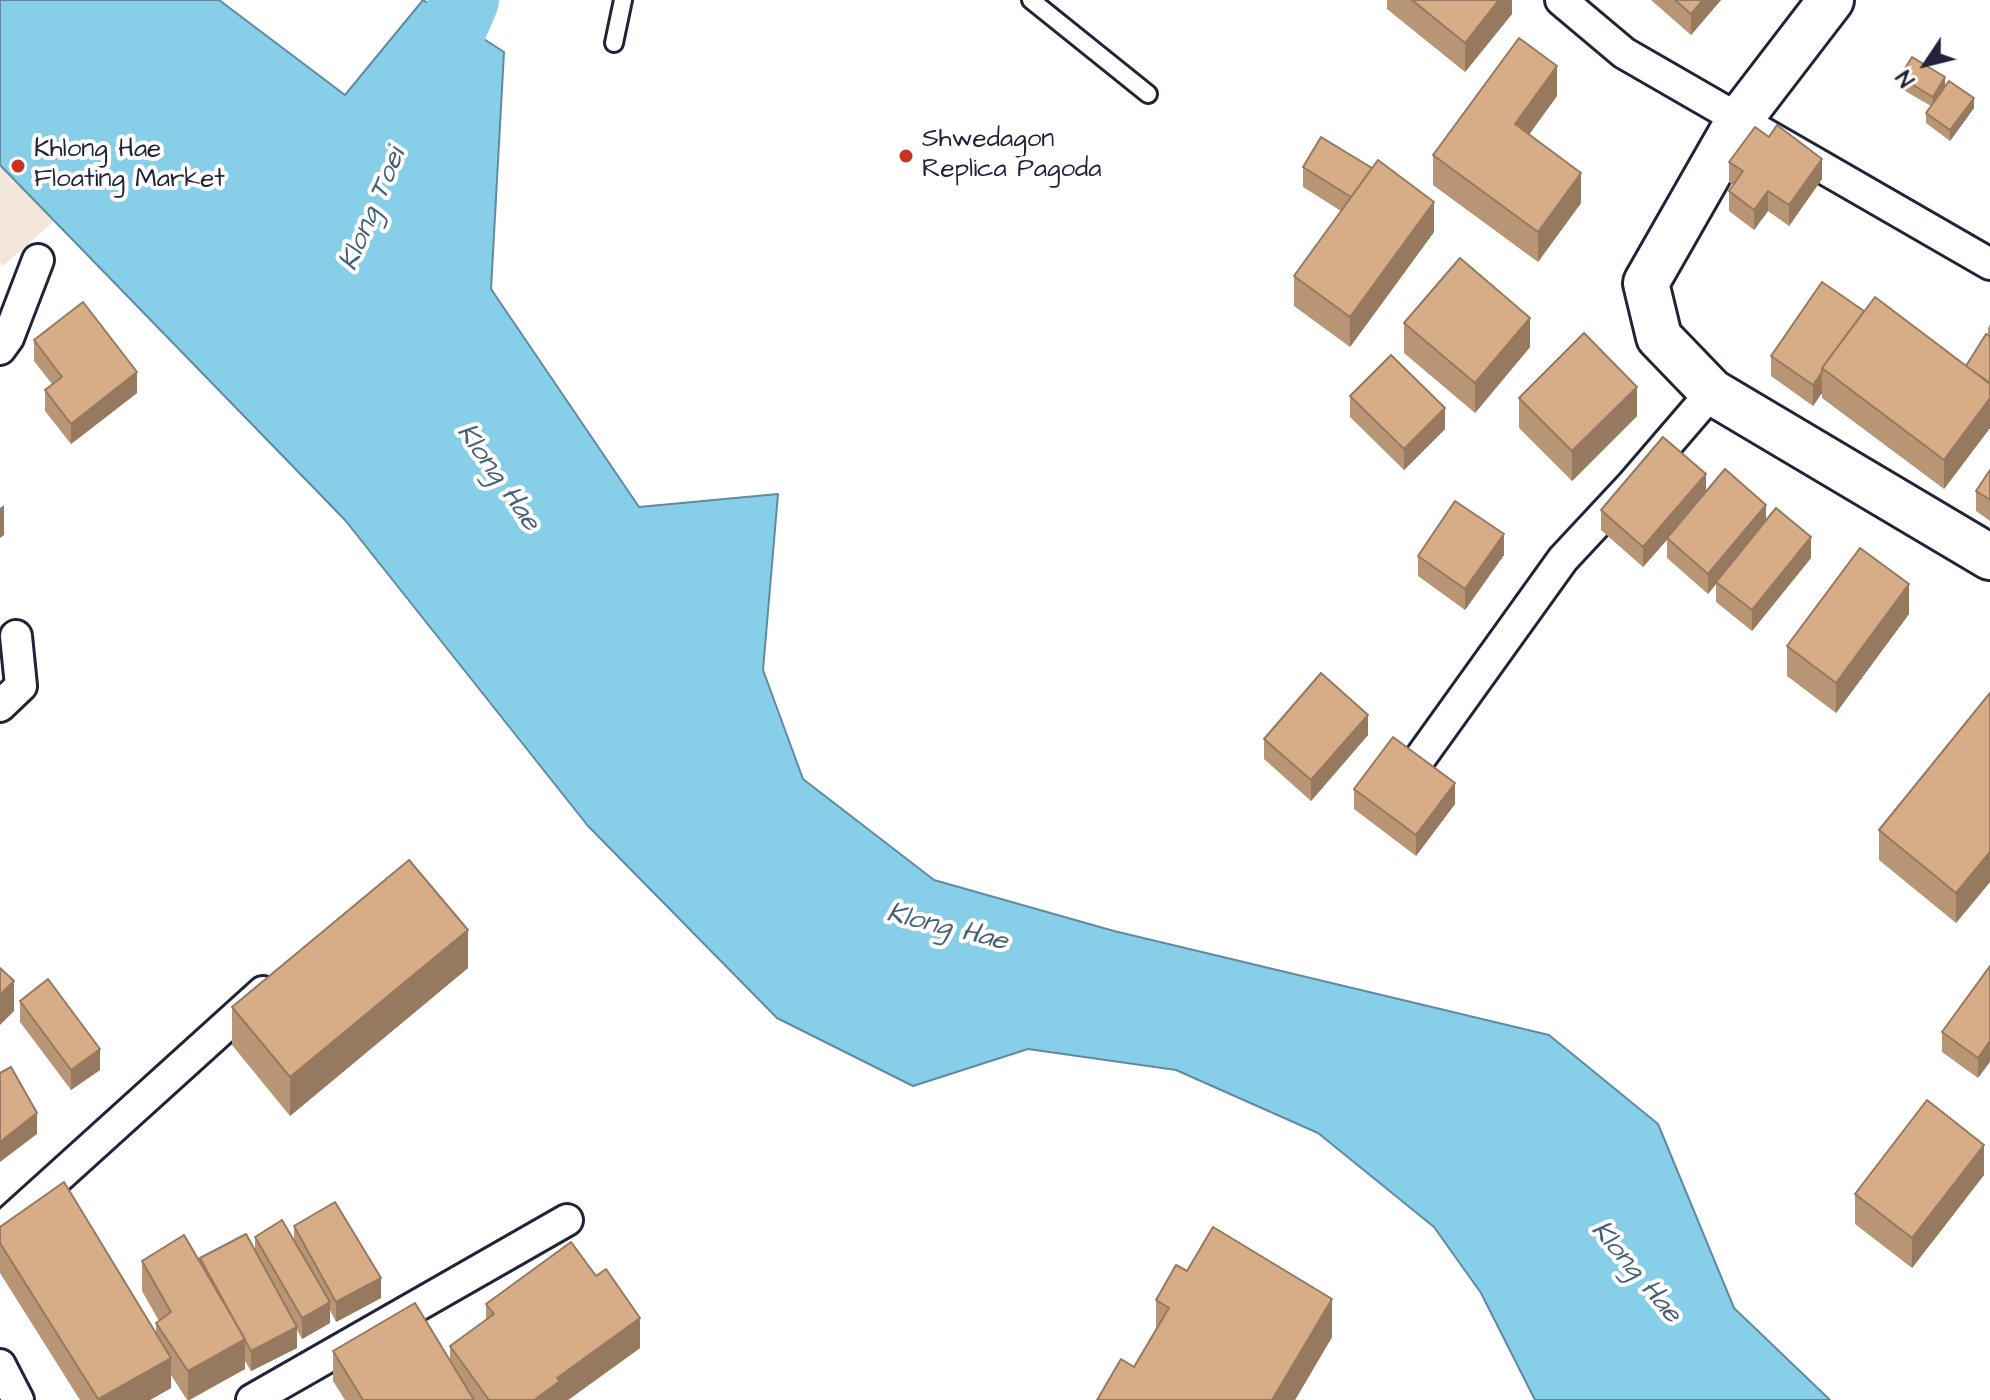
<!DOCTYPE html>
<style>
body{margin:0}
#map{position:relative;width:1990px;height:1400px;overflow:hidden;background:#fff;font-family:"Architects Daughter",sans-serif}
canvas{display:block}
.north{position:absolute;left:1886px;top:24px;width:80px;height:80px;-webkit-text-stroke:6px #fff;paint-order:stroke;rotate:235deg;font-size:22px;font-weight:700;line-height:32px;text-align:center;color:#22223b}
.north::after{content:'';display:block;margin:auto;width:28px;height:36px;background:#22223b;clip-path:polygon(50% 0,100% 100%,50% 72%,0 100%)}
</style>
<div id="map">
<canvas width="1990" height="1400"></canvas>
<div class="north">N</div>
</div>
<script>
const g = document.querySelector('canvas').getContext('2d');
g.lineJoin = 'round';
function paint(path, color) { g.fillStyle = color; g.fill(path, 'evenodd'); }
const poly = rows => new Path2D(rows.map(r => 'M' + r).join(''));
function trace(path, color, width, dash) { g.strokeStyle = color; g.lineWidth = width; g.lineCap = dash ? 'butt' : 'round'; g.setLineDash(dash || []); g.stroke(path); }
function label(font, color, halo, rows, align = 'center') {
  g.font = font + ' "Architects Daughter",sans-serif'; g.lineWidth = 8; g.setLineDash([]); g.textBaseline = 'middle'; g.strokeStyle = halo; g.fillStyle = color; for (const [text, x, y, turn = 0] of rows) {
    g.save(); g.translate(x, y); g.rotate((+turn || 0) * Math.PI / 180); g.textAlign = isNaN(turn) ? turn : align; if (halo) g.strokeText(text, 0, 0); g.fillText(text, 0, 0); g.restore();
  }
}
paint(poly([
 [0,126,71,206,3,266,0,263]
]), '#f3e6db');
const water = poly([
 [0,0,219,0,345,95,423,0,504,52,491,289,639,507,778,494,763,670,803,779,934,880,1114,931,1549,1035,1658,1124,1734,1308,1830,1400,1535,1400,1481,1293,1434,1227,1318,1133,1176,1070,1028,1049,913,1086,777,1018,588,826,345,520,0,165,0,0]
]);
paint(water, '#87cfe8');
trace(water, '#5f8aa3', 2);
trace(poly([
 [419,106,465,0]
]), '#87cfe8', 68);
const lane = poly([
 [1031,0,1148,94],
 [614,43,623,0]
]);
const street = poly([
 [1561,0,1624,53,1990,264],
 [0,349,8,338,38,260],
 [0,706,21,686,16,636],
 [1418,761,1563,559,1632,485,1712,392],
 [0,1230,263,992],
 [0,1365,18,1400],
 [252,1400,567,1220]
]);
const secondary = poly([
 [1831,0,1739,120,1646,283,1659,337,1712,392,1990,557]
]);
trace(lane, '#22223b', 22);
trace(street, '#22223b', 36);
trace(secondary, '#22223b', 50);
trace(lane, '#fff', 16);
trace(street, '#fff', 30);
trace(secondary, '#fff', 44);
paint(poly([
 [1387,0,1512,0,1512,14,1465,72,1387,9],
 [1651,0,1721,0,1691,35],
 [1900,77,1945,87,1974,108,1950,141,1926,123,1926,113,1931,106,1900,88],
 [1557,96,1529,134,1581,203,1538,262,1433,185,1433,155],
 [1769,137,1822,179,1789,226,1768,211,1754,230,1729,211,1729,191,1733,185,1729,182,1729,162],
 [1303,167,1434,232,1350,347,1294,306,1294,276,1341,211,1303,187],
 [1864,311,1966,366,1988,335,1988,328,1990,324,1990,428,1944,489,1822,398,1822,393,1813,406,1771,376,1771,356],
 [1404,323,1530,347,1475,413,1404,353],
 [34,340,137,393,71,444,45,411,45,390,52,384,34,361],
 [1350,396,1445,429,1404,470,1350,417],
 [1519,398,1637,416,1572,481,1519,428],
 [1990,470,1990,521,1976,511,1976,491],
 [1706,492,1766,520,1811,558,1752,631,1716,602,1716,584,1708,594,1667,558,1667,540,1643,567,1601,530,1601,510],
 [1504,555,1465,610,1418,576,1418,556],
 [1909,614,1836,713,1787,676,1787,646],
 [1990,693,1990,882,1956,923,1879,860,1879,830],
 [1368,735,1311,801,1264,759,1264,739],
 [1354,789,1455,804,1416,856,1354,809],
 [1990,966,1978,1078,1942,1052,1942,1032],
 [468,968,290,1116,232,1045,232,1007],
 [20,1001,100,1070,71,1090,20,1022],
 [1984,1175,1912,1268,1855,1224,1855,1194],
 [294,1226,381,1298,336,1322,330,1310,330,1323,302,1339,297,1330,297,1348,251,1371,245,1361,245,1369,190,1400,187,1400,171,1375,171,1388,150,1400,80,1400,0,1273,0,1227,156,1335,156,1323,159,1321,142,1291,142,1261,200,1261,200,1258,255,1251,255,1237,294,1241],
 [1187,1271,1332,1337,1295,1400,1097,1400,1134,1367,1156,1331,1156,1300],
 [486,1304,640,1348,568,1400,345,1400,333,1381,333,1351,450,1360,450,1346,486,1320]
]), '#b89574');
paint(poly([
 [1499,0,1512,0,1512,14,1465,72,1465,43],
 [1703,0,1721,0,1691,35,1691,14],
 [1557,66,1557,96,1515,154,1515,124],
 [1945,77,1945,88,1933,108,1933,97],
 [1974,98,1974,108,1950,141,1950,130],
 [1822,159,1822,179,1789,226,1789,205],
 [1581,173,1581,203,1538,262,1538,232],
 [1768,191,1768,211,1754,230,1754,210],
 [1434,202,1434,232,1350,347,1350,317],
 [1530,318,1530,347,1475,413,1475,383],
 [137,372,137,393,71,444,71,424],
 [1822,372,1822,393,1813,406,1813,385],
 [1637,387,1637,416,1572,481,1572,451],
 [1990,398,1990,428,1944,489,1944,460],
 [1445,408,1445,429,1404,470,1404,449],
 [1706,474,1706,495,1643,567,1643,547],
 [4,505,4,535,0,538,0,508],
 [1766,505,1766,525,1716,582,1716,584,1708,594,1708,574],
 [1504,534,1504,555,1465,610,1465,589],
 [1811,537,1811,558,1752,631,1752,610],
 [1909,584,1909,614,1836,713,1836,683],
 [1368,715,1368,735,1311,801,1311,780],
 [1455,783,1455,804,1416,856,1416,835],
 [1990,852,1990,882,1956,923,1956,893],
 [468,930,468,968,290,1116,290,1077],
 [14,981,14,1011,0,1025,0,995],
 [1990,1041,1990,1062,1978,1078,1978,1058],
 [100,1049,100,1070,71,1090,71,1070],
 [37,1113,37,1134,0,1162,0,1142],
 [1984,1145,1984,1175,1912,1268,1912,1238],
 [381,1278,381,1298,336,1322,336,1302],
 [1332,1299,1332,1337,1295,1400,1272,1400],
 [330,1302,330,1323,302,1339,302,1318],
 [640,1318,640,1348,568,1400,534,1400,557,1378],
 [297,1327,297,1348,251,1371,251,1351],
 [245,1339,245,1369,188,1400,188,1371],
 [171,1358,171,1388,150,1400,98,1400]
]), '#96795e');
const building = poly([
 [1412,0,1499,0,1465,43,1412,0],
 [1675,0,1703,0,1691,14,1675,0],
 [1519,38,1557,66,1515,124,1581,173,1538,232,1433,155,1519,38],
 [1912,57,1945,77,1933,97,1900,77,1912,57],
 [1949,81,1974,98,1950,130,1926,113,1949,81],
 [1777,125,1822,159,1789,205,1768,191,1754,210,1729,191,1743,171,1729,162,1755,127,1769,137,1777,125],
 [1321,137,1372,168,1351,197,1303,167,1321,137],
 [1378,160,1434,202,1350,317,1294,276,1378,160],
 [1460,258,1530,318,1475,383,1404,323,1460,258],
 [1822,282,1864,311,1822,368,1822,372,1813,385,1771,356,1822,282],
 [1875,297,1990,384,1990,398,1944,460,1822,368,1875,297],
 [83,302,137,372,71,424,45,390,62,377,34,340,83,302],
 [1584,333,1637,387,1572,451,1519,398,1584,333],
 [1986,334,1990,336,1990,383,1966,366,1986,334],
 [1391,355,1445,408,1404,449,1350,396,1391,355],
 [1663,437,1706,474,1643,547,1601,510,1663,437],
 [1725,469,1766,505,1708,574,1667,538,1725,469],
 [1990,470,1990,500,1976,491,1990,470],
 [1455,501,1504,534,1465,589,1418,556,1455,501],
 [1776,508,1811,537,1752,610,1716,582,1776,508],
 [1860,548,1909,584,1836,683,1787,646,1860,548],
 [1321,673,1368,715,1311,780,1264,739,1321,673],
 [1990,693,1990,852,1956,893,1879,830,1990,693],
 [1393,737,1455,783,1416,835,1354,789,1393,737],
 [409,860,468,930,290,1077,232,1007,409,860],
 [1990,966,1990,1041,1978,1058,1942,1032,1990,966],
 [0,968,14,981,0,995,0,968],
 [48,979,100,1049,71,1070,20,1001,48,979],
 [11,1067,37,1113,0,1142,0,1073,11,1067],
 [1927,1100,1984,1145,1912,1238,1855,1194,1927,1100],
 [64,1182,171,1358,98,1399,0,1243,0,1227,64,1182],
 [335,1202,381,1278,336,1302,294,1226,335,1202],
 [282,1220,330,1302,302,1318,255,1237,282,1220],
 [1213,1227,1332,1299,1272,1400,1097,1400,1121,1359,1134,1367,1169,1308,1156,1300,1176,1265,1187,1271,1213,1227],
 [246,1234,297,1327,251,1351,200,1258,246,1234],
 [184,1235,245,1339,188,1371,156,1323,171,1312,142,1261,184,1235],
 [571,1242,596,1276,606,1269,640,1318,557,1378,560,1381,534,1400,489,1400,450,1346,494,1314,486,1304,571,1242],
 [415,1303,474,1400,363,1400,333,1351,415,1303]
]);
paint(building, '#d6ad87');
trace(building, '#96795e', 2);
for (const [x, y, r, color] of [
 [906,156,8,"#c8321e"],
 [18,166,8,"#c8321e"]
]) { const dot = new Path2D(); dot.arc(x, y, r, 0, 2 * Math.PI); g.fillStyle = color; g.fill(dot); trace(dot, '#fff', 3); }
label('26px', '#22223b', '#fff', [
 ["Shwedagon",922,141],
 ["Replica Pagoda",922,171],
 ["Khlong Hae",34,151],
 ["Floating Market",34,181]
], 'left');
label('italic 28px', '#455f78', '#fff', [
 ["Klong Toei",374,210,-67],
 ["Klong Hae",497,478,55],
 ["Klong Hae",947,929,14],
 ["Klong Hae",1635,1273,50]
]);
</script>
